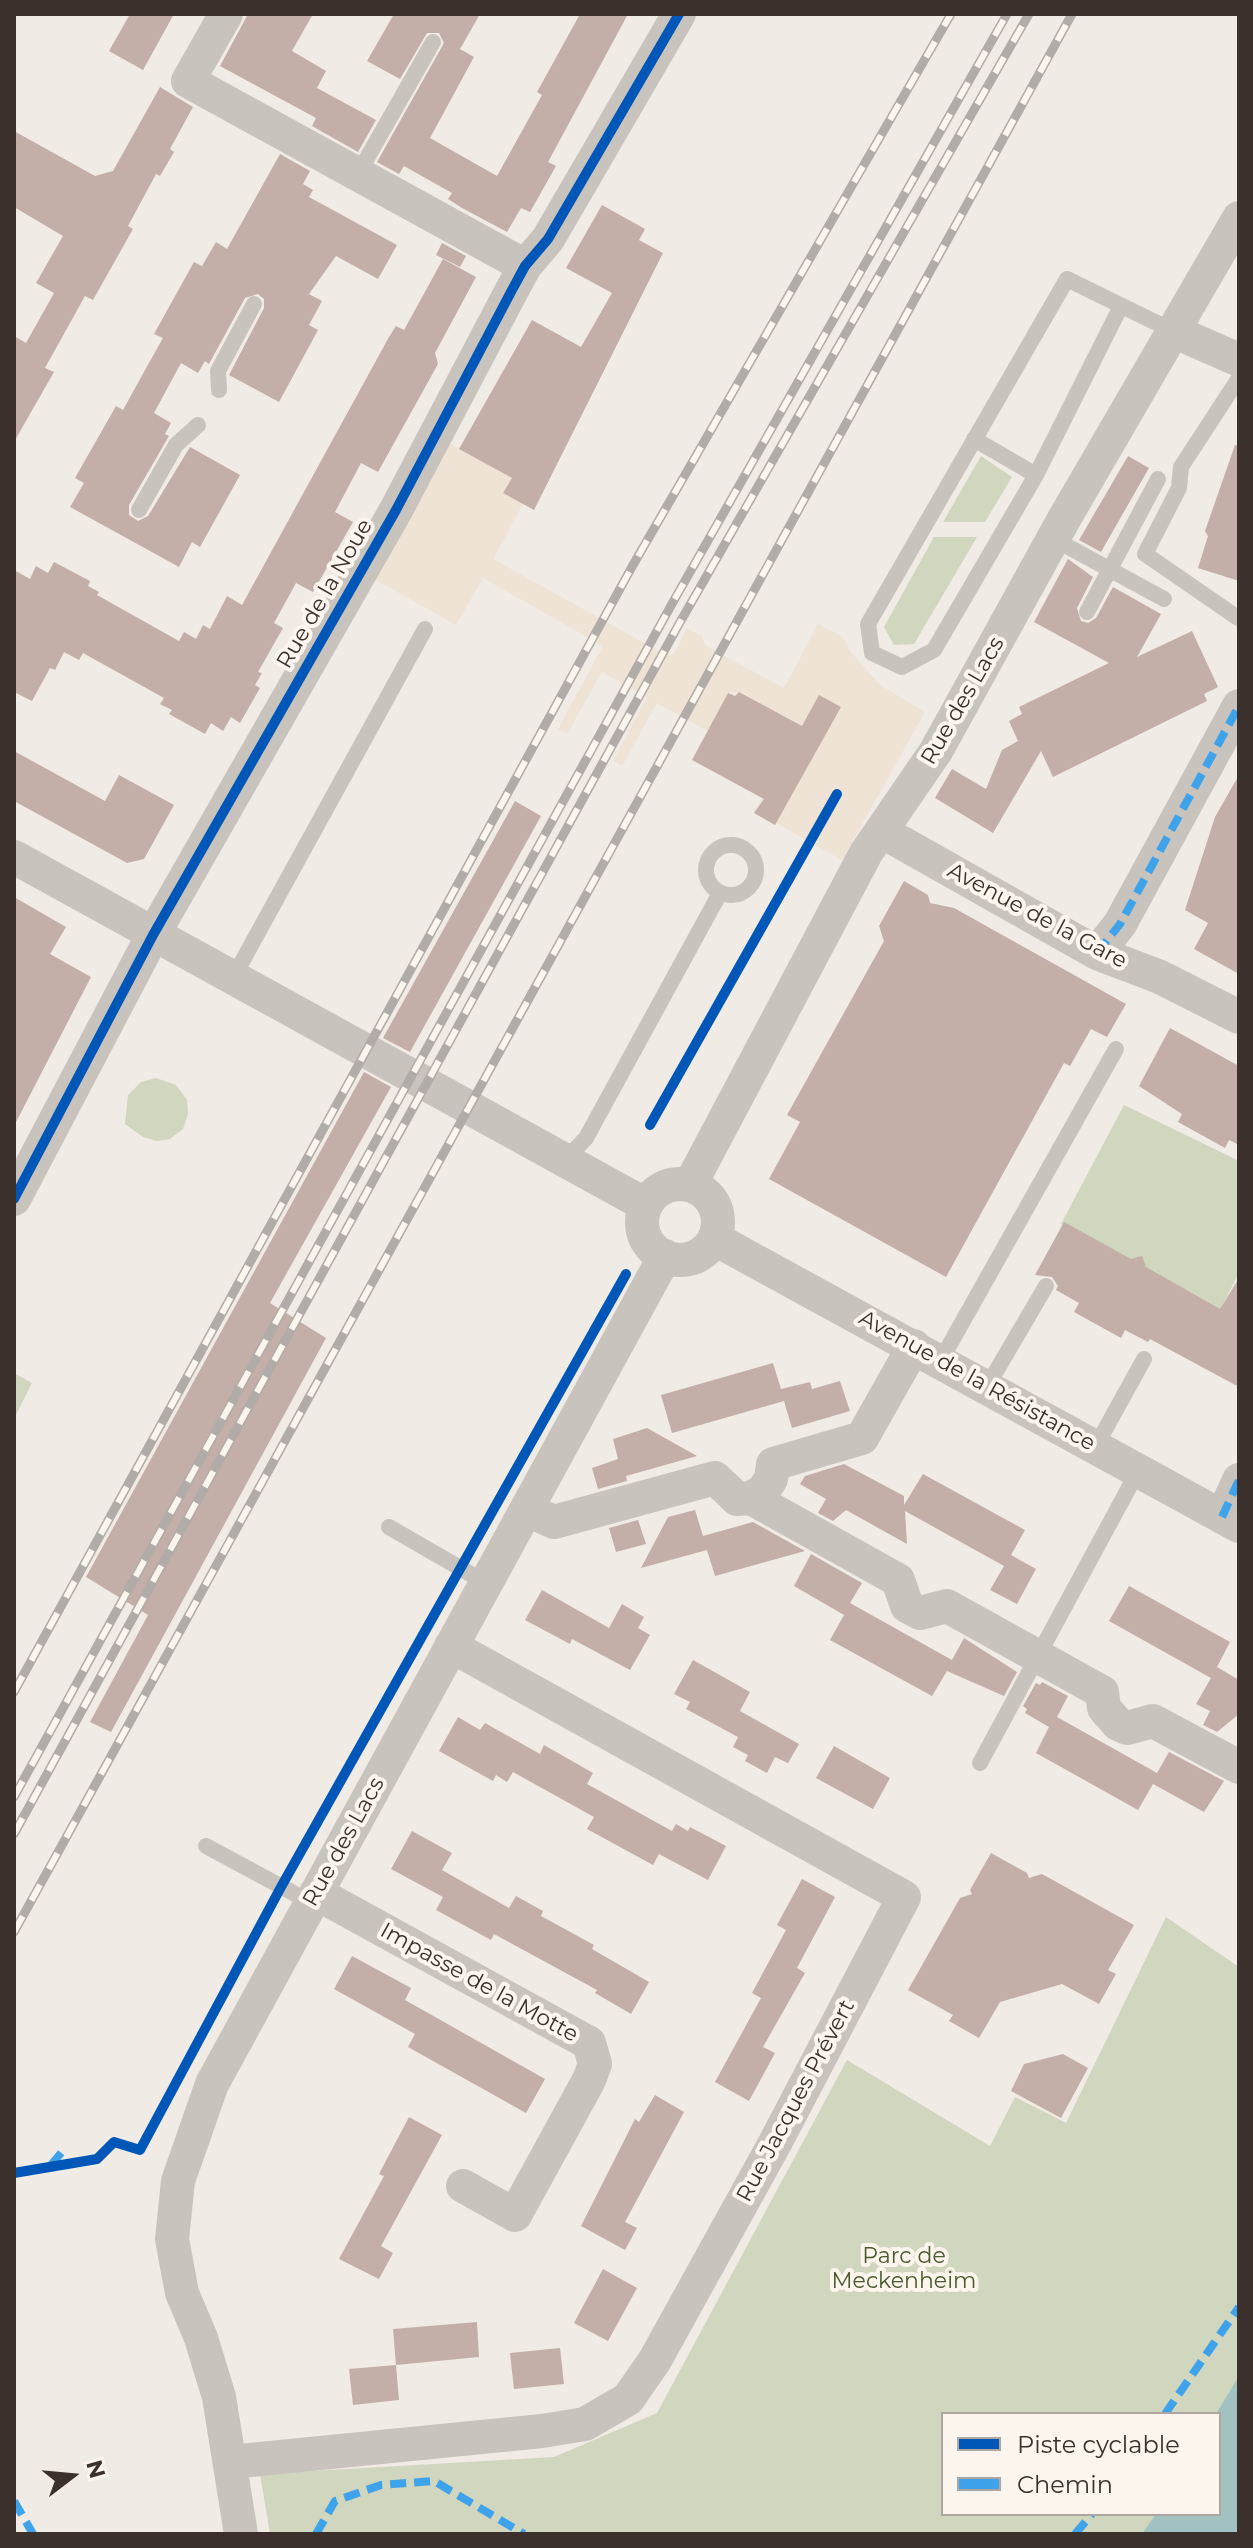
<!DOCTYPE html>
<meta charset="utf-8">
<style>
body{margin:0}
#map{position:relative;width:1253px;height:2548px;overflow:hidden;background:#f0ebe5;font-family:Montserrat,sans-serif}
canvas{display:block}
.frame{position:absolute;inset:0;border:16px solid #3b302b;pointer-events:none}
.legend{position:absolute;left:941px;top:2412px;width:280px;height:104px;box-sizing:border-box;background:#fbf5ee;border:2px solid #aea6a0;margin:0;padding:10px 14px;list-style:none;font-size:24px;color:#3b302b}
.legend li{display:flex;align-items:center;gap:16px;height:40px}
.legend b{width:40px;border:2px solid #aea6a0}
.north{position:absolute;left:32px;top:2436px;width:80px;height:80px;-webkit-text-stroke:6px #fbf5ee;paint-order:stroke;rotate:74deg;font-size:22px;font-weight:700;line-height:32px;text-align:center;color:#3b302b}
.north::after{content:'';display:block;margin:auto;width:28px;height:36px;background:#3b302b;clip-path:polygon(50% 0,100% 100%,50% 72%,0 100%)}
</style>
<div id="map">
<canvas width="1253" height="2548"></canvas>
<div class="frame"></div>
<ul class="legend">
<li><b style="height:10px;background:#0057b8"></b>Piste cyclable</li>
<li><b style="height:10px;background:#3fa3eb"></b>Chemin</li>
</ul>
<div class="north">N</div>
</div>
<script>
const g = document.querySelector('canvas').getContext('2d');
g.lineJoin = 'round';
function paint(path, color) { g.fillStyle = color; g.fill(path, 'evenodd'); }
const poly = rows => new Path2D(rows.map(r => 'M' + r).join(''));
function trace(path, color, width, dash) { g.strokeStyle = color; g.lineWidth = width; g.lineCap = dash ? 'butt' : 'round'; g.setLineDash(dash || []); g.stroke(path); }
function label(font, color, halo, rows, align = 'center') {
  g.font = font + ' Montserrat,sans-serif'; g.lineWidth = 8; g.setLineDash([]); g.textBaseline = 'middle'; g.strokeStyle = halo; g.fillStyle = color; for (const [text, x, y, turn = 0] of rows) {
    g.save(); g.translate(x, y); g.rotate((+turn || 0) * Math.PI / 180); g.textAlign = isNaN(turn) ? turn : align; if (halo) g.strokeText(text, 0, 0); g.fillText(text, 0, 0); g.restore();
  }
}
paint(poly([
 [981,456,1012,477,985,522,943,522],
 [934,537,977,537,914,644,894,645,884,627],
 [156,1078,176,1085,187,1100,188,1114,183,1129,170,1139,157,1141,143,1137,125,1124,128,1095,141,1082],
 [1124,1105,1239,1161,1239,1273,1220,1310,1061,1224],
 [14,1373,32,1383,14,1419],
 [1166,1917,1239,1967,1239,2534,270,2534,260,2474,554,2457,657,2413,847,2060,990,2146,1015,2097,1066,2123],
 [943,2414,1219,2414,1219,2514,943,2514]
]), '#d1d6bf');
paint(poly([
 [444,440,512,478,503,493,523,504,493,559,666,655,674,654,687,628,702,636,706,646,784,688,818,624,843,637,850,651,880,685,925,712,842,860,755,811,798,733,795,723,739,692,728,693,708,731,657,703,622,766,613,761,647,697,602,672,567,734,558,729,603,646,483,578,456,625,369,576]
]), '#eee3d5');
paint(poly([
 [1239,2376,1239,2534,1142,2534,1156,2514,1219,2514,1216,2414]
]), '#a1c2c1');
paint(poly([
 [130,14,174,14,143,70,109,51],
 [248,14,313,14,292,51,326,71,317,88,376,120,358,152,312,126,316,118,220,66],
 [394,14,480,14,460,49,474,57,430,138,497,176,542,95,537,92,580,14,628,14,548,162,556,166,530,212,521,208,507,232,462,208,448,199,452,193,404,166,399,174,377,162,444,43,439,33,427,33,400,79,367,61],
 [160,87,193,107,170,149,174,152,160,176,156,174,128,226,133,229,93,300,85,296,45,368,54,372,14,442,14,336,26,343,54,293,36,283,63,236,14,207,14,131,95,176,113,171],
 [280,154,310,171,303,184,313,190,309,197,397,245,378,279,336,256,309,294,322,301,309,325,318,330,279,402,229,375,264,308,264,299,258,294,245,298,209,364,205,361,198,373,181,363,154,413,171,423,165,434,169,436,129,505,129,515,138,521,148,516,190,447,240,475,200,547,192,542,179,567,70,507,84,483,75,478,116,406,123,410,150,361,163,338,154,334,194,262,202,266,216,242,227,249],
 [602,205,645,229,639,240,663,253,534,510,503,493,512,478,459,449,532,320,581,347,612,293,566,268],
 [442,243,466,256,460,267,436,255],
 [443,259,476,277,435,353,438,364,378,472,361,463,335,512,353,522,313,592,296,583,274,623,283,628,258,672,262,673,255,685,260,688,240,723,231,717,223,731,211,723,205,734,169,714,172,710,160,704,164,698,83,653,79,660,64,652,55,670,50,668,32,701,14,692,14,570,30,579,36,566,48,573,54,562,90,581,88,586,99,592,97,595,179,641,184,632,196,639,203,625,210,629,227,596,242,605,389,337,396,326,404,330],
 [1235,445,1239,446,1239,581,1198,568,1208,536,1205,531],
 [1128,456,1149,468,1101,552,1079,540],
 [1068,559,1093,577,1077,608,1081,621,1088,623,1096,618,1113,587,1161,614,1137,657,1192,631,1218,687,1204,694,1207,701,1053,777,1041,751,993,833,935,798,952,769,986,789,1002,750,1018,741,1009,721,1022,714,1019,707,1109,663,1034,622],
 [739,692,802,726,819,695,841,707,775,825,754,813,764,799,692,760,728,693,735,696],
 [14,751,105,801,119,775,174,805,144,859,127,863,14,801],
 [1239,775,1239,974,1194,949,1208,923,1185,910,1215,817],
 [515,801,541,816,410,1052,383,1038],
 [904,881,928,895,930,903,954,908,1126,1004,1107,1037,1091,1029,1070,1066,1064,1063,946,1277,769,1179,800,1122,787,1115,884,941,879,926],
 [14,897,66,927,50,954,91,977,14,1126],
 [1170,1028,1239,1066,1239,1145,1229,1140,1225,1148,1178,1122,1182,1114,1139,1086],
 [364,1072,391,1087,270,1303,326,1338,111,1732,90,1722,148,1615,86,1577],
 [1064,1222,1131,1259,1142,1256,1146,1267,1220,1309,1239,1278,1239,1387,1150,1339,1148,1342,1125,1330,1121,1338,1074,1312,1079,1303,1056,1290,1058,1286,1052,1277,1035,1275],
 [773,1363,781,1389,810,1382,812,1389,840,1381,850,1411,792,1428,784,1401,672,1433,661,1395],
 [647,1428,697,1456,626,1476,627,1481,598,1489,592,1468,618,1459,613,1439],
 [844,1464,904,1496,904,1505,923,1474,1025,1530,1011,1555,1036,1569,1017,1604,990,1590,1004,1566,905,1511,907,1544,846,1510,833,1521,818,1513,826,1499,800,1484,805,1476],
 [695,1510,703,1536,753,1522,805,1551,715,1576,707,1550,641,1568,668,1517],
 [638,1520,646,1544,616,1552,609,1528],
 [811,1554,862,1583,850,1603,952,1660,964,1638,1017,1672,1004,1696,947,1671,932,1696,830,1640,844,1615,794,1586],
 [1129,1586,1230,1642,1217,1667,1239,1680,1239,1714,1217,1732,1203,1725,1210,1711,1196,1704,1211,1678,1109,1621],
 [542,1590,609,1628,622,1604,644,1617,638,1628,650,1635,630,1670,572,1639,570,1644,525,1620],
 [693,1660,750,1692,740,1711,799,1744,788,1763,775,1757,767,1773,745,1761,748,1755,733,1747,738,1737,686,1709,690,1702,674,1694],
 [1042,1682,1068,1696,1057,1717,1157,1773,1169,1752,1224,1781,1204,1812,1153,1784,1138,1810,1036,1753,1049,1727,1025,1713,1027,1709,1023,1706,1036,1683,1040,1685],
 [458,1717,480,1730,485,1723,540,1754,544,1745,593,1773,587,1784,672,1831,676,1824,688,1831,690,1827,726,1846,708,1880,659,1854,653,1865,587,1829,594,1817,513,1772,507,1782,496,1775,493,1781,439,1751],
 [834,1746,890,1778,873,1809,816,1778],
 [412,1831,452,1853,442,1870,509,1908,516,1896,543,1911,541,1916,594,1945,592,1949,649,1982,631,2014,595,1993,597,1990,494,1934,491,1940,436,1910,443,1897,391,1869],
 [991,1853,1027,1873,1029,1878,1042,1874,1134,1925,1108,1970,1116,1974,1099,2004,1062,1984,1000,2002,979,2038,949,2021,953,2015,908,1990,960,1898,972,1894,970,1890],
 [802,1879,835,1897,797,1968,805,1973,763,2047,775,2053,749,2101,715,2082,761,1998,752,1993,786,1930,777,1925],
 [352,1956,411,1988,405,2000,545,2079,526,2113,408,2047,415,2034,334,1989],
 [1063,2054,1088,2068,1061,2118,1011,2091,1024,2064],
 [655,2095,684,2112,625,2222,637,2228,625,2250,581,2226,635,2119,639,2122],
 [409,2117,442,2135,381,2246,393,2253,379,2279,339,2259,384,2176,379,2174],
 [603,2269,637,2288,608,2341,574,2323],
 [477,2322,479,2357,396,2365,393,2329],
 [560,2348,564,2384,514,2389,510,2353],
 [396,2365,399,2400,353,2405,349,2369]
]), '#c3afa7');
trace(poly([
 [358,174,433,42],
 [1121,306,1036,475,934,650,902,667,872,653,868,624,1067,279,1173,331],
 [219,390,218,371,254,304],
 [974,439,1036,475],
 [139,510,176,445,198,425],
 [1054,539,1164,599],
 [1087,612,1158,479],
 [1238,618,1145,554,1179,488,1181,467,1239,378],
 '706 870a25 25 0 1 1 50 0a25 25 0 1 1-50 0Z',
 [233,978,425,629],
 [563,1162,586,1138,720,893],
 [941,1360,1116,1049],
 [988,1385,1046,1286],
 [1096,1446,1144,1359],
 [389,1527,486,1583],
 [980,1763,1138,1471],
 [206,1846,310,1902]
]), '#c9c3be', 16);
trace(poly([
 [226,14,188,81,525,266],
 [1173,331,1239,360],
 [881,831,1097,953,1160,977,1239,1017],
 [14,857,646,1205],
 [1097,953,1120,924,1239,706],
 '642 1222a38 38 0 1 1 76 0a38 38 0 1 1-76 0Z',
 [690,1185,866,853,936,751,1064,519,1239,218],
 [14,1199,153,935,396,510,512,290,525,266,548,239,679,14],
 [715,1239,1239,1526],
 [751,1498,763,1491,771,1479,773,1464,862,1438,914,1346],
 [528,1510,554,1522,715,1478,737,1499,751,1498,898,1580,907,1606,920,1613,947,1606,1102,1692,1104,1708,1118,1724,1127,1728,1153,1721,1239,1767],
 [1222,1517,1239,1480],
 [316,1893,589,2043,595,2064,589,2080,515,2215,463,2186],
 [230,2462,542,2431,585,2424,628,2399,655,2360,775,2143,904,1897,451,1646],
 [241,2534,219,2397,201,2338,182,2293,172,2239,178,2181,212,2084,665,1256]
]), '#c9c3be', 34);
const rail = poly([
 [14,1692,633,565,951,14],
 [14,1797,673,602,1007,14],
 [14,1834,679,624,1029,14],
 [14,1932,1072,14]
]);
trace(rail, '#b1aca8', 9);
trace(rail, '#fbf5ee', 6, [18]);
trace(poly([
 [1097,953,1120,924,1239,706],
 [1222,1517,1239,1480],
 [51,2165,66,2147],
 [1165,2414,1239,2307],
 [14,2501,33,2534],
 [316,2534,335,2501,381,2485,434,2481,524,2534],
 [1075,2534,1092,2514]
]), '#3fa3eb', 8, [16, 8]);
trace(poly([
 [650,1125,837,794],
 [14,1199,153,935,396,510,512,290,525,266,548,239,679,14],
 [14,2173,97,2159,114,2142,140,2150,281,1887,626,1274]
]), '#0057b8', 10);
label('22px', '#3b302b', '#fbf5ee', [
 ["Rue de la Noue",325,594,-60],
 ["Rue des Lacs",963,701,-60],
 ["Avenue de la Gare",1037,916,28],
 ["Avenue de la Résistance",977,1381,29],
 ["Rue des Lacs",344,1842,-61],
 ["Impasse de la Motte",479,1983,29],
 ["Rue Jacques Prévert",796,2101,-62]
]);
label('22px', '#4a5a2e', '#fbf5ee', [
 ["Parc de",904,2257],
 ["Meckenheim",904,2282]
]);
</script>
